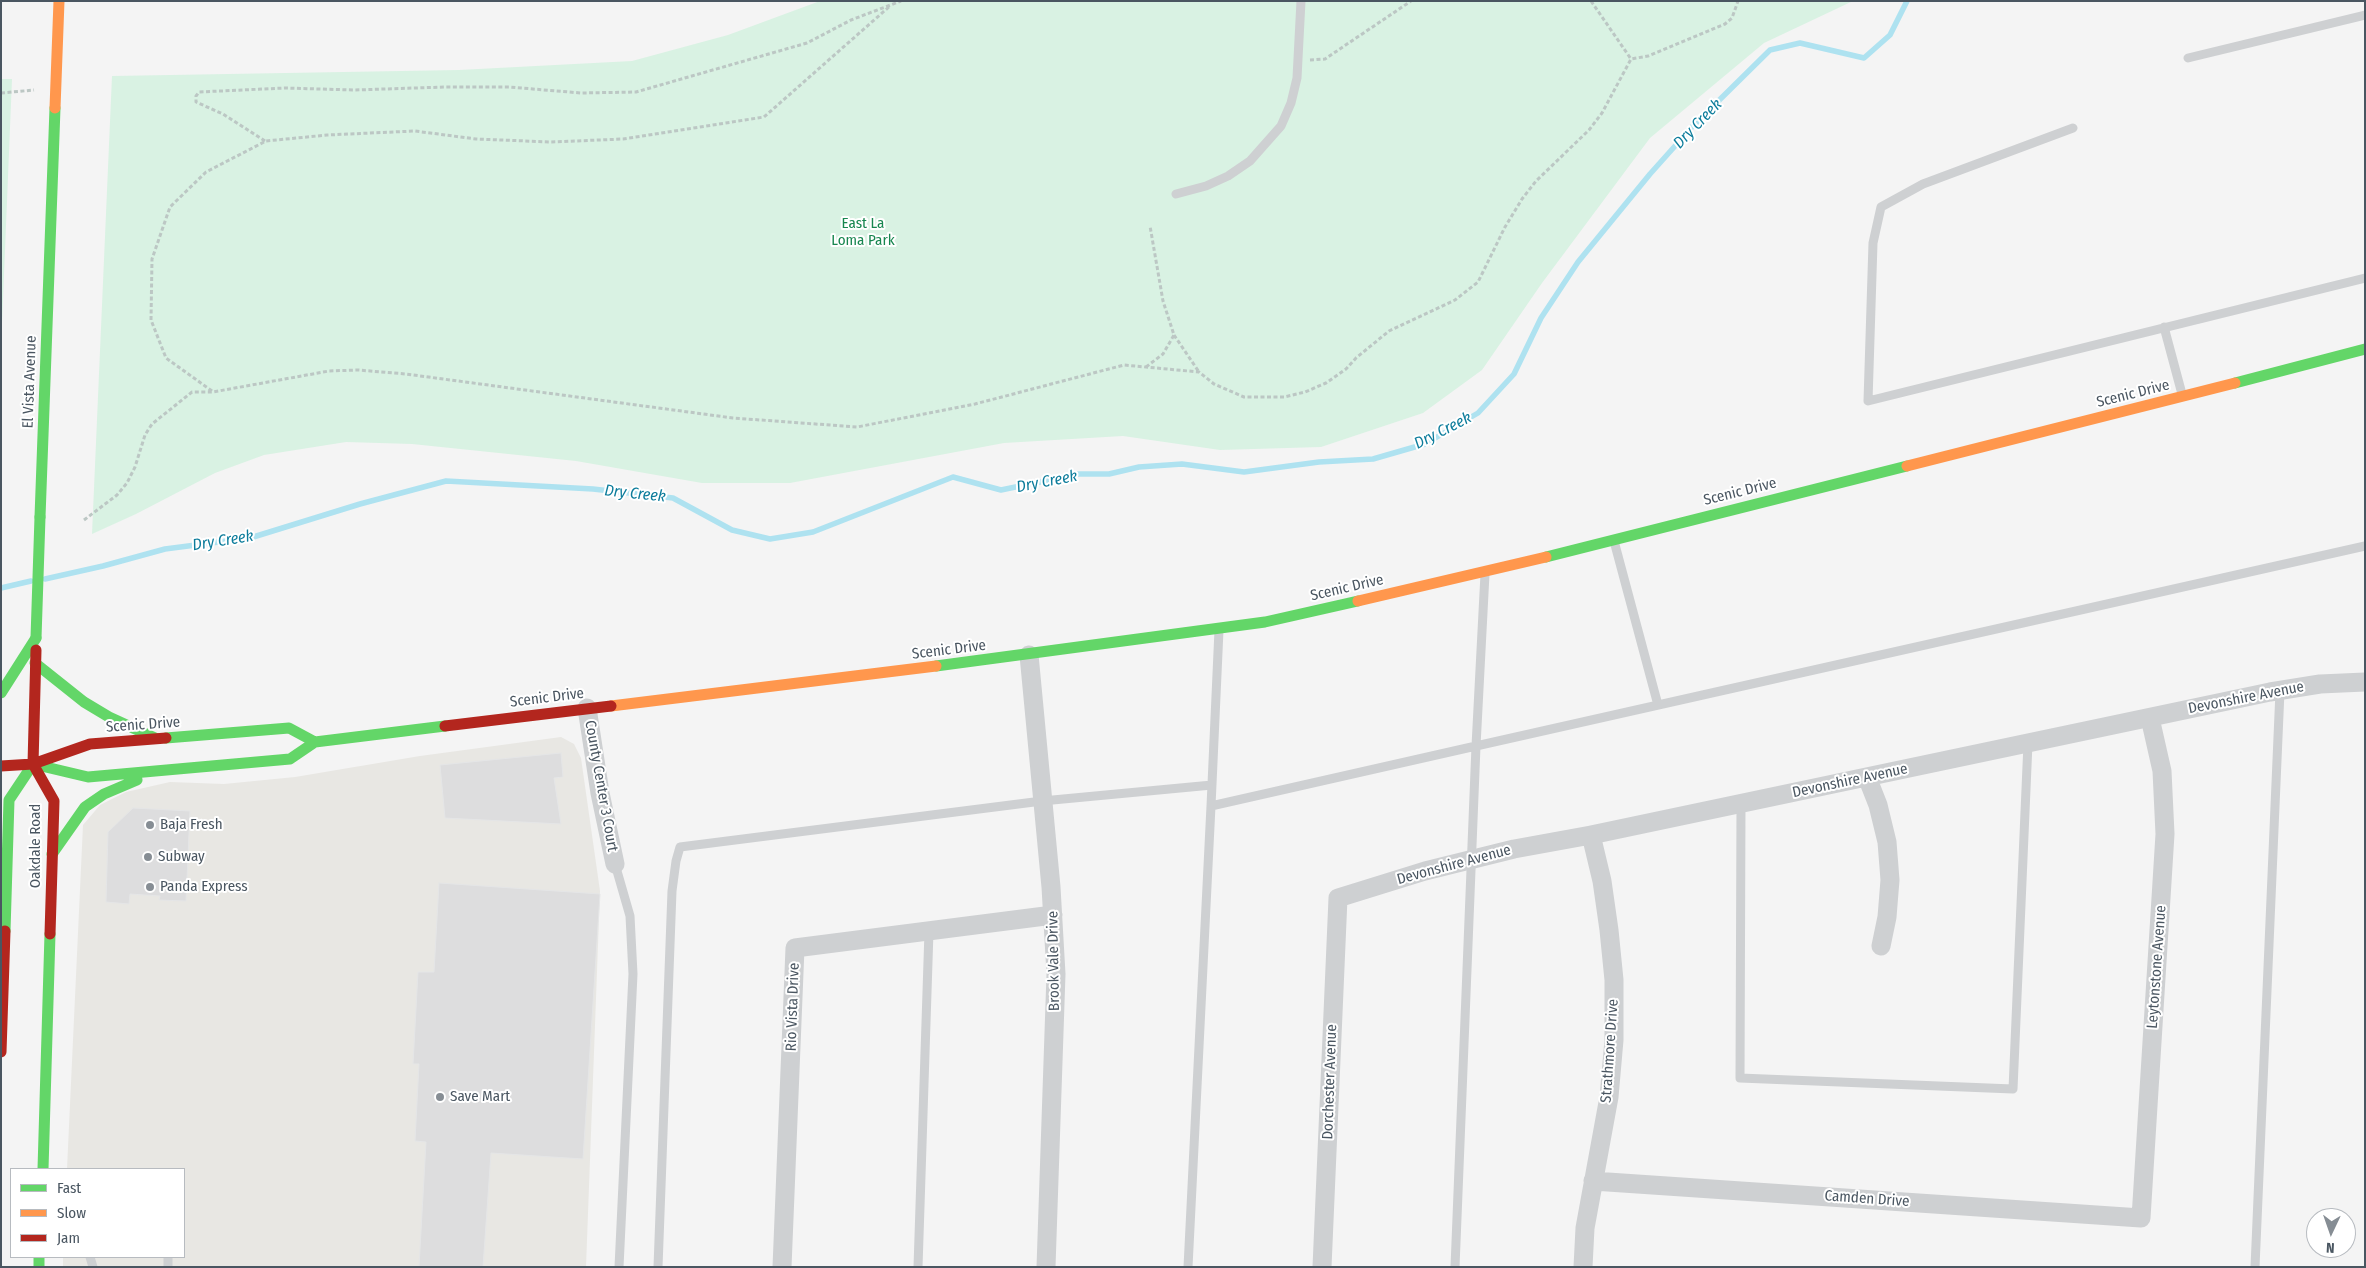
<!DOCTYPE html>
<style>
body{margin:0}
#map{position:relative;width:2366px;height:1268px;overflow:hidden;background:#f4f4f4;font-family:"Fira Sans Condensed",sans-serif}
canvas{display:block}
.frame{position:absolute;inset:0;border:2px solid #4a5661;pointer-events:none}
.legend{position:absolute;left:10px;top:1168px;width:175px;height:90px;box-sizing:border-box;background:#fff;border:1px solid #b7bbc0;margin:0;padding:6px 9px;list-style:none;font-size:15px;color:#4a5661}
.legend li{display:flex;align-items:center;gap:10px;height:25px}
.legend b{width:25px;border:1px solid #b7bbc0}
.north{position:absolute;left:2306px;top:1208px;width:50px;height:50px;box-sizing:border-box;background:#fff;border:1px solid #b7bbc0;border-radius:50%;rotate:183deg;font-size:14px;font-weight:700;line-height:20px;text-align:center;color:#4a5661}
.north::after{content:'';display:block;margin:auto;width:18px;height:22px;background:#868d94;clip-path:polygon(50% 0,100% 100%,50% 72%,0 100%)}
</style>
<div id="map">
<canvas width="2366" height="1268"></canvas>
<div class="frame"></div>
<ul class="legend">
<li><b style="height:6px;background:#63d668"></b>Fast</li>
<li><b style="height:6px;background:#ff974d"></b>Slow</li>
<li><b style="height:6px;background:#b3261e"></b>Jam</li>
</ul>
<div class="north">N</div>
</div>
<script>
const g = document.querySelector('canvas').getContext('2d');
g.lineJoin = 'round';
function paint(path, color) { g.fillStyle = color; g.fill(path, 'evenodd'); }
const poly = rows => new Path2D(rows.map(r => 'M' + r).join(''));
function trace(path, color, width, dash) { g.strokeStyle = color; g.lineWidth = width; g.lineCap = dash ? 'butt' : 'round'; g.setLineDash(dash || []); g.stroke(path); }
function label(font, color, halo, rows, align = 'center') {
  g.font = font + ' "Fira Sans Condensed",sans-serif'; g.lineWidth = 4; g.setLineDash([]); g.textBaseline = 'middle'; g.strokeStyle = halo; g.fillStyle = color; for (const [text, x, y, turn = 0] of rows) {
    g.save(); g.translate(x, y); g.rotate((+turn || 0) * Math.PI / 180); g.textAlign = isNaN(turn) ? turn : align; if (halo) g.strokeText(text, 0, 0); g.fillText(text, 0, 0); g.restore();
  }
}
paint(poly([
 [561,737,574,744,581,758,600,891,586,1267,63,1267,63,1257,184,1257,184,1169,67,1169,83,825,100,805,126,792,170,782,224,784,295,777,420,756]
]), '#e8e7e3');
paint(poly([
 [820,1,1853,1,1764,43,1650,138,1542,283,1482,370,1423,413,1321,447,1220,450,1123,436,1004,443,790,483,702,483,576,461,412,444,346,442,264,455,215,473,136,514,92,534,112,76,459,70,632,61,728,35],
 [1,79,12,79,1,348]
]), '#d9f2e3');
trace(poly([
 [45,579,103,566,165,549,250,538,360,504,446,481,593,489,673,498,732,530,770,539,813,532,953,477,1001,490,1078,474,1109,474,1139,467,1182,464,1244,472,1319,462,1373,459,1425,444,1478,413,1514,374,1541,318,1578,262,1650,174,1692,127,1770,50,1800,43,1864,58,1890,35,1907,1],
 [1,588,31,581]
]), '#aee2f0', 5.5);
const building = poly([
 [561,753,563,777,554,778,561,824,445,818,440,765,561,753],
 [133,808,190,811,186,901,159,900,160,896,130,894,129,904,106,902,108,832,133,808],
 [439,883,600,894,583,1159,491,1153,483,1267,419,1267,426,1142,415,1141,419,1064,413,1064,418,972,434,972,439,883]
]);
paint(building, '#ddddde');
trace(building, '#e5e6e7', 1);
trace(poly([
 [1591,1,1631,59],
 [1310,60,1325,59,1411,1],
 [1,93,34,90],
 [265,141,223,114,196,102,196,96,199,92,285,88,355,90,445,87,509,87,581,93,636,92,807,43,851,20,901,1],
 [1174,335,1199,372],
 [1146,367,1163,354,1174,335,1163,301,1150,226],
 [212,391,166,358,151,320,152,259,170,207,206,172,266,141,327,135,415,131,476,139,551,142,623,139,764,117,890,6],
 [84,520,117,495,127,483,135,467,145,435,152,424,192,392,213,392,329,371,358,370,406,374,733,418,857,427,975,404,1124,365,1199,372,1214,384,1244,397,1284,397,1305,392,1326,383,1346,369,1356,358,1389,331,1455,300,1478,282,1505,227,1522,199,1536,181,1589,130,1602,113,1631,59,1648,56,1725,24,1732,18,1738,1],
 [1,724,2,724]
]), '#bcc7c4', 3, [4, 2.5]);
trace(poly([
 [2188,58,2365,15],
 [2073,128,1923,184,1881,207,1873,243,1868,401,2365,278],
 [1176,194,1206,186,1228,176,1250,161,1281,126,1291,103,1297,78,1301,1],
 [2164,327,2182,394],
 [1614,541,1658,705],
 [1219,630,1211,806,1476,746,1485,574],
 [1741,804,1740,1078,2013,1089,2028,743],
 [615,864,630,916,633,974,619,1267],
 [90,1257,93,1267],
 [168,1267,168,1257],
 [658,1267,672,891,676,861,680,847,1042,801,1212,785],
 [918,1267,929,931],
 [1188,1267,1211,806],
 [1455,1267,1476,746,2365,546],
 [2255,1267,2280,691]
]), '#ced0d2', 9);
trace(poly([
 [1029,655,1051,887,1056,974,1046,1267],
 [587,708,600,793,615,864],
 [1867,777,1878,805,1887,842,1890,880,1887,917,1881,946],
 [1593,1181,2141,1218,2165,834,2162,771,2150,718],
 [782,1267,795,948,1053,915],
 [1322,1267,1338,898,1425,871,1514,849,1591,835,2270,692,2320,684,2365,682],
 [1583,1267,1585,1228,1609,1097,1614,1040,1614,980,1609,930,1602,881,1591,835]
]), '#ced0d2', 19);
trace(poly([
 [2235,383,2365,349],
 [40,517,55,108],
 [1546,557,1907,466],
 [35,663,84,702,109,717,155,738],
 [936,666,1265,622,1358,601],
 [1,693,36,638],
 [166,738,289,728,315,742],
 [33,764,88,777,290,759,315,742,445,726],
 [52,854,85,807,104,794,137,780],
 [5,931,9,800,33,764],
 [43,1169,50,934],
 [39,1257,39,1267]
]), '#63d668', 11);
trace(poly([
 [55,108,59,1],
 [1907,466,2235,383],
 [1358,601,1546,557],
 [611,706,936,666]
]), '#ff974d', 11);
trace(poly([
 [445,726,611,706],
 [33,764,54,801,50,934],
 [33,764,36,650],
 [1,766,33,764,90,744,166,738],
 [1,1052,5,931]
]), '#b3261e', 11);
trace(poly([
 [36,638,40,517]
]), '#63d668', 11);
for (const [x, y, r, color] of [
 [150,825,5,"#868d94"],
 [148,857,5,"#868d94"],
 [150,887,5,"#868d94"],
 [440,1097,5,"#868d94"]
]) { const dot = new Path2D(); dot.arc(x, y, r, 0, 2 * Math.PI); g.fillStyle = color; g.fill(dot); trace(dot, '#fff', 2); }
label('15px', '#17864f', '#fff', [
 ["East La",863,224],
 ["Loma Park",863,241]
]);
label('15px', '#4a5661', '#fff', [
 ["El Vista Avenue",30,382,-88],
 ["Scenic Drive",2133,394,-14],
 ["Scenic Drive",1740,492,-14],
 ["Scenic Drive",1347,588,-13],
 ["Scenic Drive",949,650,-7],
 ["Scenic Drive",547,698,-7],
 ["Devonshire Avenue",2246,698,-11],
 ["Scenic Drive",143,725,-4],
 ["Devonshire Avenue",1850,781,-12],
 ["County Center 3 Court",601,786,80],
 ["Oakdale Road",36,846,-90],
 ["Devonshire Avenue",1454,865,-15],
 ["Brook Vale Drive",1054,961,-91],
 ["Leytonstone Avenue",2157,967,-86],
 ["Rio Vista Drive",793,1007,-88],
 ["Strathmore Drive",1610,1051,-86],
 ["Dorchester Avenue",1330,1082,-88],
 ["Camden Drive",1867,1199,4]
]);
label('15px', '#4a5661', '#fff', [
 ["Baja Fresh",160,825],
 ["Subway",158,857],
 ["Panda Express",160,887],
 ["Save Mart",450,1097]
], 'left');
label('italic 16px', '#0c7c9b', '#fff', [
 ["Dry Creek",1698,124,-46],
 ["Dry Creek",1443,431,-27],
 ["Dry Creek",1047,482,-11],
 ["Dry Creek",635,494,6],
 ["Dry Creek",223,541,-9]
]);
</script>
